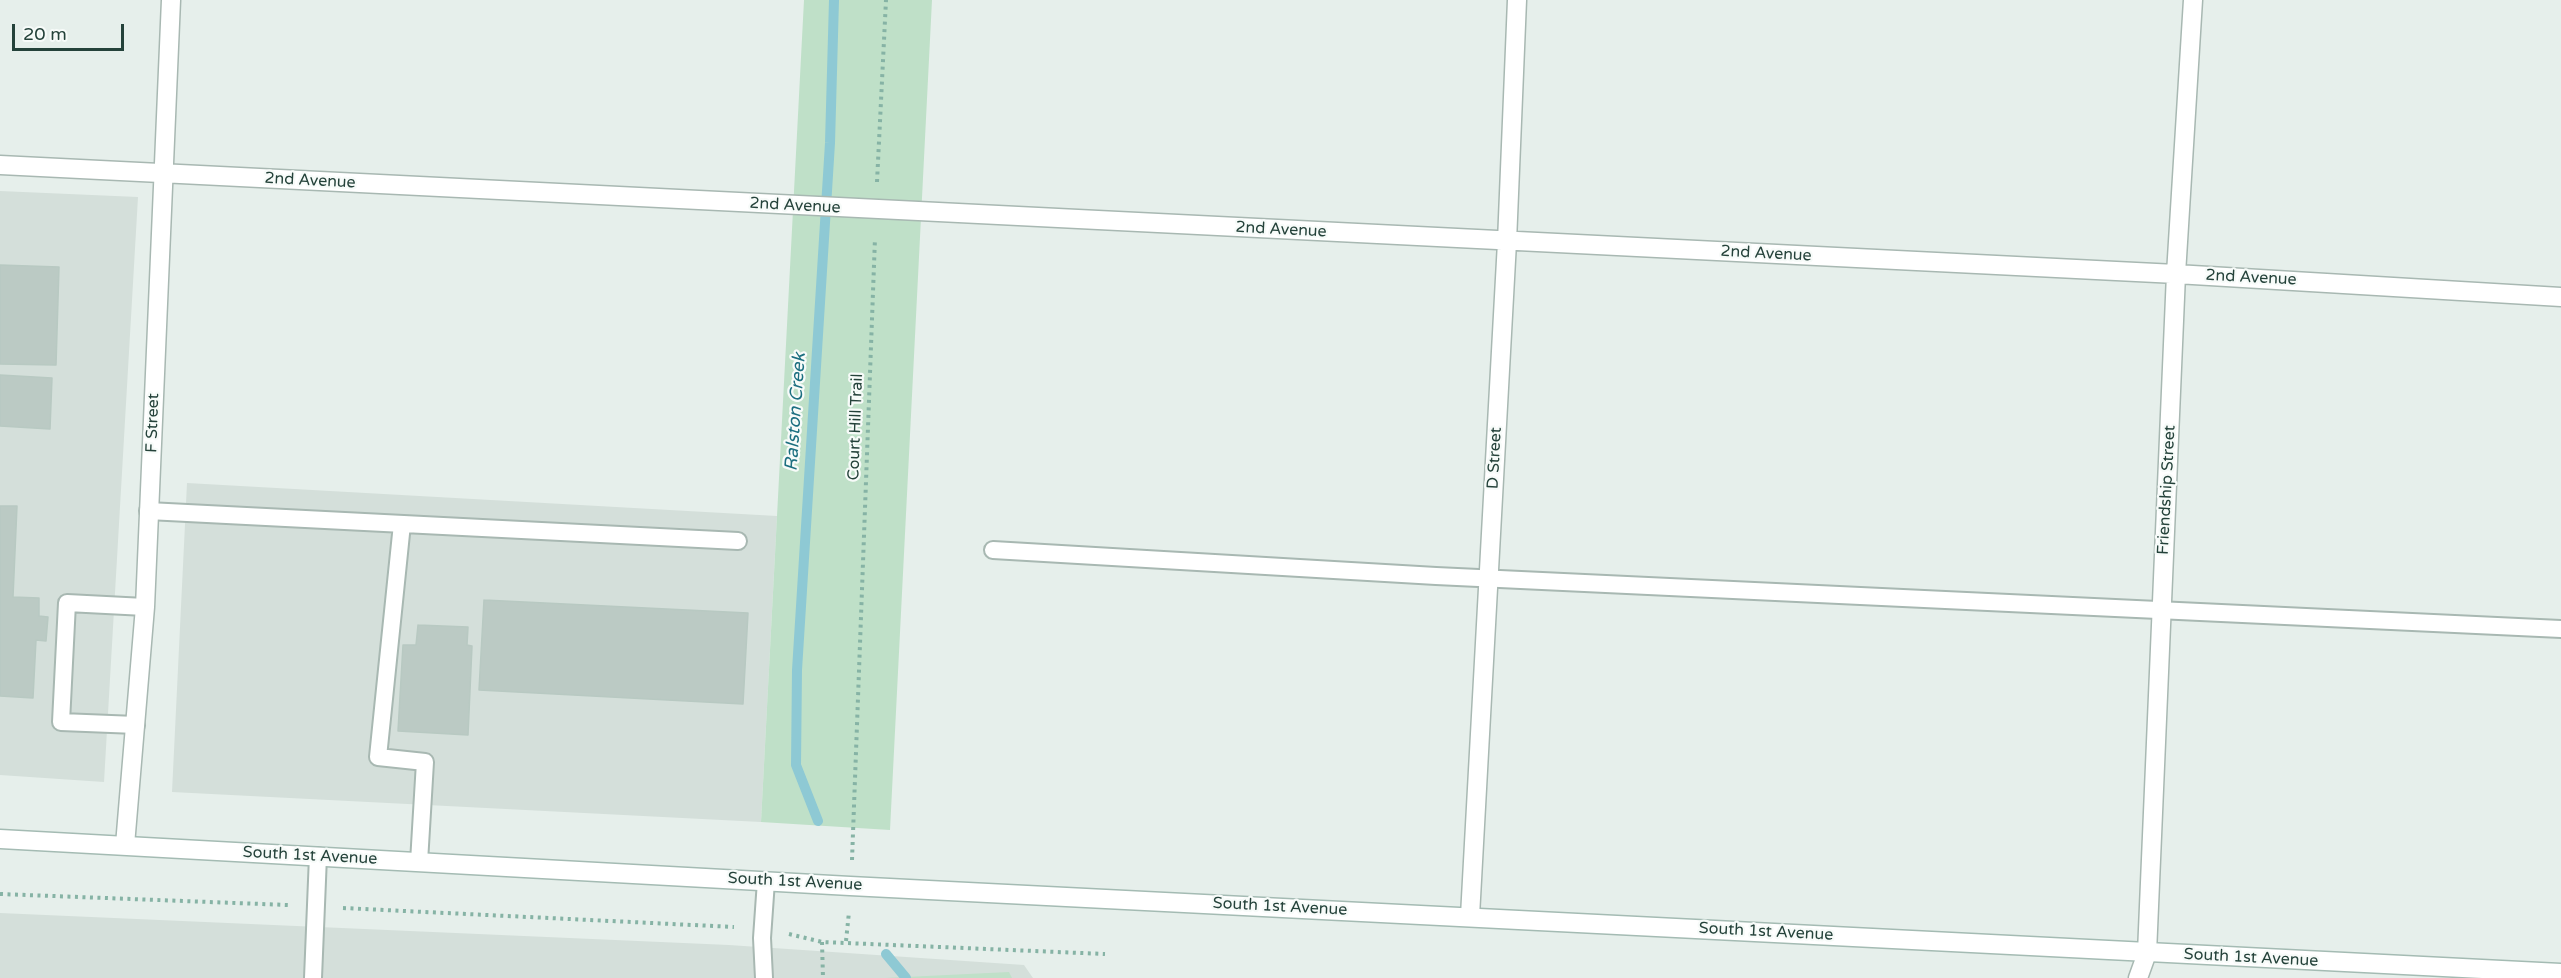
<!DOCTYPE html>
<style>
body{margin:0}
#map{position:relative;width:2561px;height:978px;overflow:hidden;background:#e6efeb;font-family:"Varela Round",sans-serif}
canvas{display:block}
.scale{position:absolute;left:12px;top:24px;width:112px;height:27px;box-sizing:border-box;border:3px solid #24423a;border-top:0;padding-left:8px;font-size:18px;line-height:21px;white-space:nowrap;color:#24423a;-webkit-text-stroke:4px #f7fbf9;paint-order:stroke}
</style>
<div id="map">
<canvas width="2561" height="978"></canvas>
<div class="scale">20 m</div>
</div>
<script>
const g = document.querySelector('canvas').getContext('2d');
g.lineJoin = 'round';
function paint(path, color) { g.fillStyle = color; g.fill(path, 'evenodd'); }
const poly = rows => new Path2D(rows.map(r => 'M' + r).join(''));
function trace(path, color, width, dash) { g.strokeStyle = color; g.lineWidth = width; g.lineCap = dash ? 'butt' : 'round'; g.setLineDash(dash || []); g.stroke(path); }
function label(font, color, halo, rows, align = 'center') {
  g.font = font + ' "Varela Round",sans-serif'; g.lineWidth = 4.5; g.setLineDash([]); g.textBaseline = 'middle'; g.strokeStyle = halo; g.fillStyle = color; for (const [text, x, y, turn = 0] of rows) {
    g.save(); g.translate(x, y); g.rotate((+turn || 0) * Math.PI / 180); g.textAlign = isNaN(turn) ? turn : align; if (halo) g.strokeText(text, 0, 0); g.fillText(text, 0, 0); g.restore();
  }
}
paint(poly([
 [0,191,138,197,104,782,0,775],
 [187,483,777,516,761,822,172,792],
 [0,913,729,945,1024,965,1033,978,0,978]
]), '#d4dfda');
paint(poly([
 [804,0,932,0,890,830,761,822],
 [1009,972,1012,978,885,978]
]), '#bfe0c8');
trace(poly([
 [818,821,796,765,797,670,830,143,834,0],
 [886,954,906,978]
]), '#8ec9d4', 10);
const building = poly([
 [0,265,59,267,56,365,0,364,0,265],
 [0,375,52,378,50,429,0,426,0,375],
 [0,506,17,506,13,597,39,598,39,616,48,617,46,641,36,640,33,698,0,696,0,506],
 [484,600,748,613,743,704,479,690,484,600],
 [418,625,468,627,467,645,472,646,468,735,398,731,403,645,416,645,418,625]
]);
paint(building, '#bbcac4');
trace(building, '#b8c9c2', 1.5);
const service = poly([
 [148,511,738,541],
 [402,524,378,757,425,762,419,862],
 [993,550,1436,576,2561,629],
 [136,725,61,722,67,603,145,607],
 [313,978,318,856],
 [764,978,762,938,766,881]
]);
const minor = poly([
 [0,165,2176,274,2561,297],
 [125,845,145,607,171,0],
 [1470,916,1507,242,1517,0],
 [2138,978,2147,953,2176,274,2193,0]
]);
const secondary = poly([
 [0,839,850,886,2561,973]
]);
trace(service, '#a8b8b2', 20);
trace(minor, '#a8b8b2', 21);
trace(secondary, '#a4bbb3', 21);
trace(poly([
 [877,182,886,0],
 [852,860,875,238],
 [0,894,288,905],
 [343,908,734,927],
 [789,934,822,942,1105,954],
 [846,941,849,912],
 [822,942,823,978]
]), '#86b3a5', 4, [3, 4.5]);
trace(service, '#fff', 16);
trace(minor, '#fff', 18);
trace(secondary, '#fff', 18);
label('16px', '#24423a', '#f7fbf9', [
 ["2nd Avenue",310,181,3],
 ["2nd Avenue",795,206,3],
 ["2nd Avenue",1281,230,3],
 ["2nd Avenue",1766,254,3],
 ["2nd Avenue",2251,278,3],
 ["F Street",153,423,-88],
 ["Court Hill Trail",856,427,-88],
 ["D Street",1495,458,-87],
 ["Friendship Street",2167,490,-87],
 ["South 1st Avenue",310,856,3],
 ["South 1st Avenue",795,882,3],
 ["South 1st Avenue",1280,907,3],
 ["South 1st Avenue",1766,932,3],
 ["South 1st Avenue",2251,958,3]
]);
label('italic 18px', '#1c6f80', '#f7fbf9', [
 ["Ralston Creek",796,412,-86]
]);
</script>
